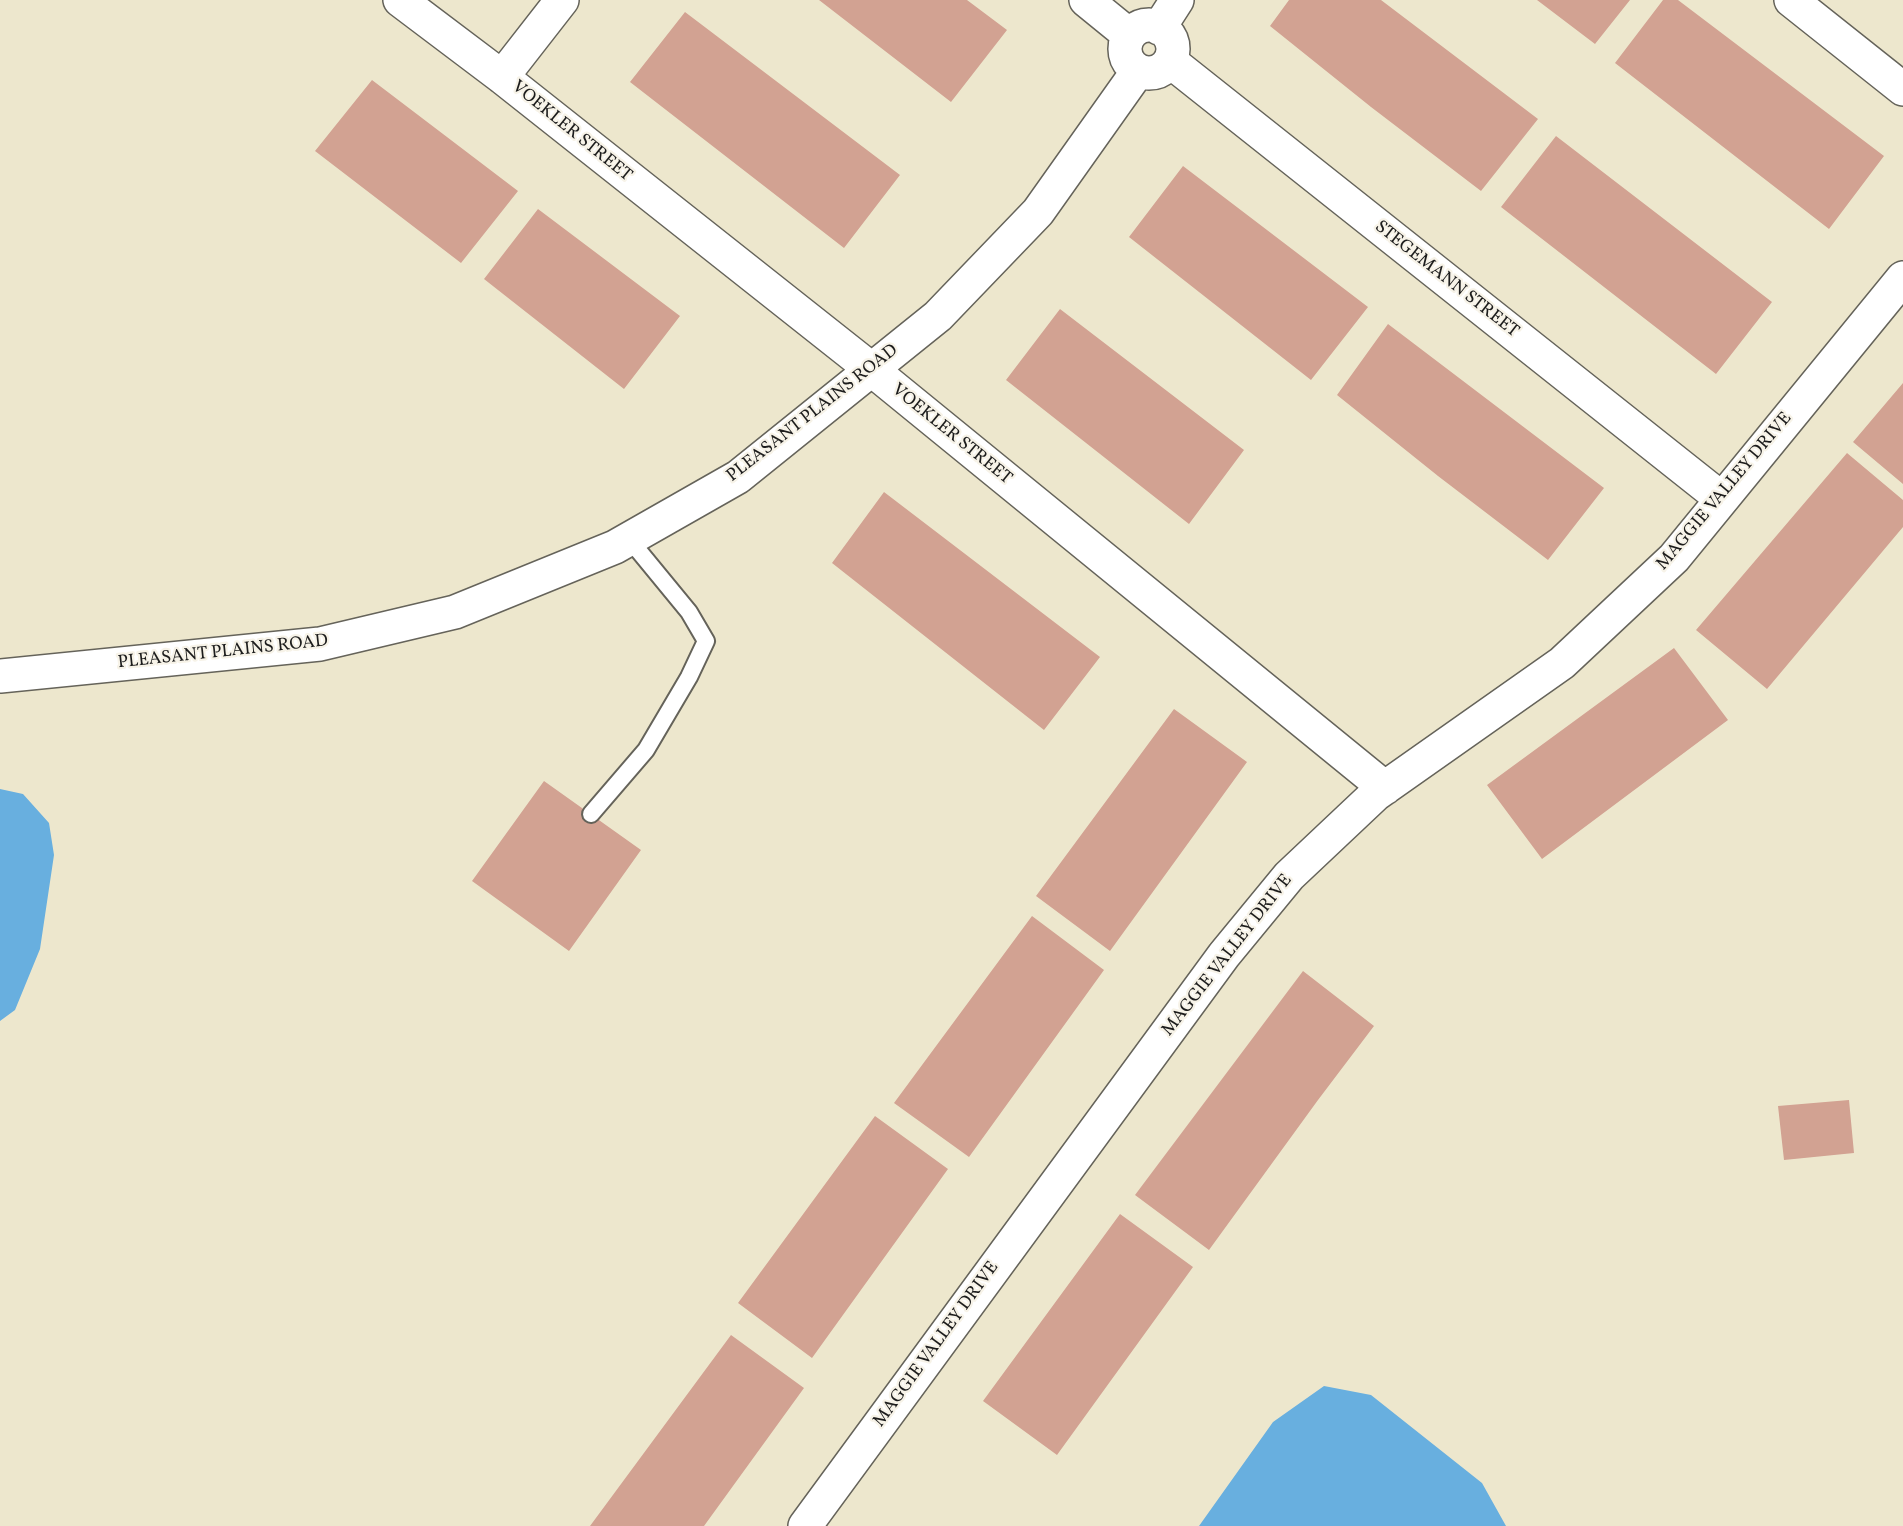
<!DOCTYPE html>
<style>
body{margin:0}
canvas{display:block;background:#ede7cd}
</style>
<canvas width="1903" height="1526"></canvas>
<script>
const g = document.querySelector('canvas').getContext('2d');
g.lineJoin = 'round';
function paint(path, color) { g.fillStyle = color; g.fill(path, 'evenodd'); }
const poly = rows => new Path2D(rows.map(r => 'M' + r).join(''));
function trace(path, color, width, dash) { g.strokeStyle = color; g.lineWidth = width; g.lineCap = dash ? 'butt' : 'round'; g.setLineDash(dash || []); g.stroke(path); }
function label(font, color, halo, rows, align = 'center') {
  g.font = font + ' Vollkorn,serif'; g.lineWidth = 4.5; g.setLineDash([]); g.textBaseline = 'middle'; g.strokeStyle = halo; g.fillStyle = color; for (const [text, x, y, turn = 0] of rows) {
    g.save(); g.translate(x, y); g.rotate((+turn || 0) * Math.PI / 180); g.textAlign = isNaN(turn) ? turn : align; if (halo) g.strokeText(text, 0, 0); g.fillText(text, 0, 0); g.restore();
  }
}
paint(poly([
 [0,789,23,794,49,823,54,855,40,949,15,1010,0,1021],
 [1324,1386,1371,1395,1482,1483,1506,1526,1199,1526,1273,1422]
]), '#68afdf');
paint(poly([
 [819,0,967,0,1007,30,951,102],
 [1289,0,1381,0,1538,119,1481,191,1371,107,1270,26],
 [1537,0,1630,0,1595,44],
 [1663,0,1678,0,1884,156,1829,229,1615,63],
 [685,12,900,175,844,248,630,82],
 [372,80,518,191,461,263,315,151],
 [1556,136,1772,302,1716,374,1501,207],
 [1183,166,1368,307,1311,380,1129,237],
 [538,209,680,316,624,389,484,279],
 [1060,309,1244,450,1189,524,1006,380],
 [1388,324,1604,488,1548,560,1438,476,1337,395],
 [1903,383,1903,484,1853,442],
 [1847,453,1903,500,1903,527,1767,689,1696,630],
 [884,492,1100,657,1044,730,832,563],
 [1674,648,1728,720,1542,859,1487,785],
 [1174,709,1247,762,1110,951,1036,896],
 [544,781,641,850,569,951,472,881],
 [1032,916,1104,970,969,1157,894,1103],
 [1303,971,1374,1026,1318,1100,1209,1250,1135,1195],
 [1849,1100,1854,1153,1784,1160,1778,1106],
 [875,1116,948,1169,812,1358,738,1303],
 [1120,1214,1193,1267,1057,1455,983,1401],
 [731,1335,804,1388,704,1526,590,1526]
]), '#d2a292');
const service = poly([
 [591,814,646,750,689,677,706,641,689,612,629,539]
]);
const minor = poly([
 [400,0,502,77,871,369,1385,788],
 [1086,0,1129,35],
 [1791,0,1903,89],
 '1125 49a24 24 0 1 1 48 0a24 24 0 1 1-48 0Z',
 [1159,28,1177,0],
 [1170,61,1722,499],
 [502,77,562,0],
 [0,676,320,644,455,612,615,547,738,477,938,316,1038,212,1138,71],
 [805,1526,1224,955,1289,876,1376,794,1562,663,1674,558,1903,278]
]);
trace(service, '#65635a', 20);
trace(minor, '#65635a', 36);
trace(service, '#fff', 16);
trace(minor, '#fff', 33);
label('18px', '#1c1c1c', '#f7f3e8', [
 ["VOEKLER STREET",571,132,39],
 ["STEGEMANN STREET",1446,280,38],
 ["PLEASANT PLAINS ROAD",813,414,-38],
 ["VOEKLER STREET",951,435,39],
 ["MAGGIE VALLEY DRIVE",1725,492,-50],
 ["PLEASANT PLAINS ROAD",223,653,-6],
 ["MAGGIE VALLEY DRIVE",1228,956,-52],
 ["MAGGIE VALLEY DRIVE",937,1345,-54]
]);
</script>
